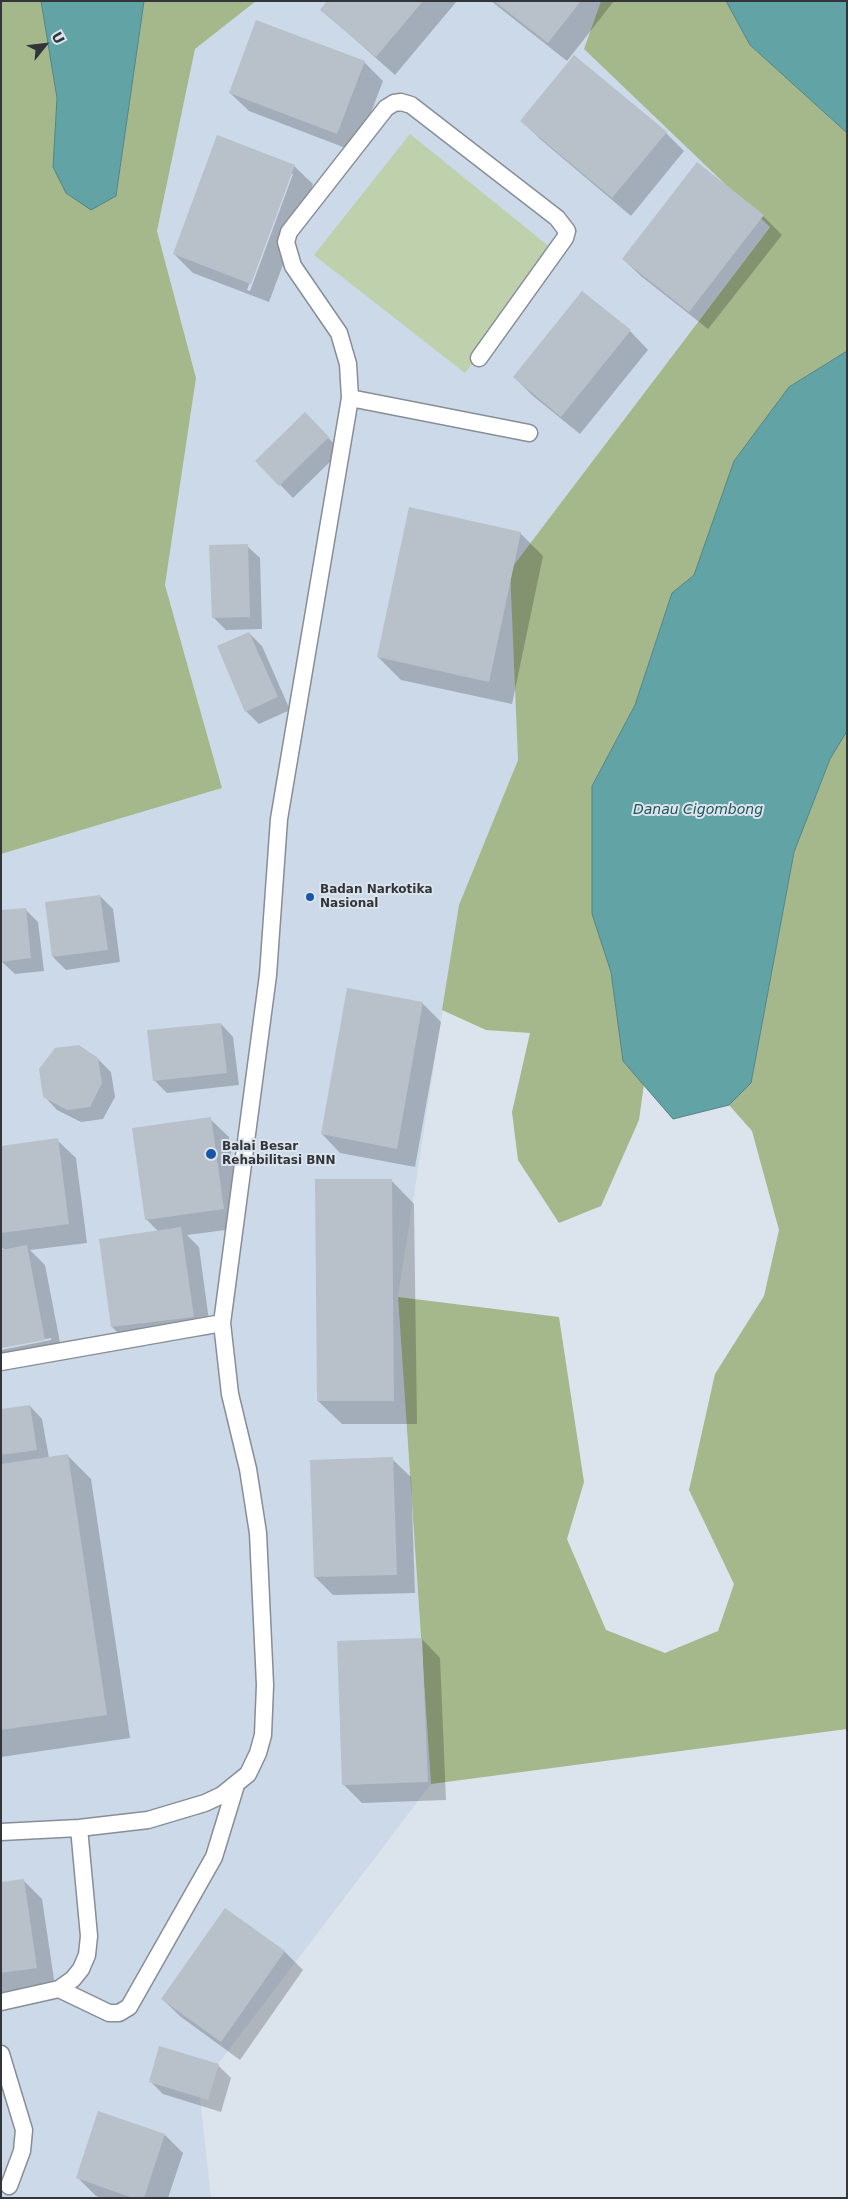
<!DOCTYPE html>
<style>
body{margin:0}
#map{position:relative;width:848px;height:2199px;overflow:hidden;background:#dbe3ec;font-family:"DejaVu Sans",sans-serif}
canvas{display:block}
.frame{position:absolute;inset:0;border:2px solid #323539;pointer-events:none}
.north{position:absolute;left:20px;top:20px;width:50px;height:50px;-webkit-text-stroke:4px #dbe3ec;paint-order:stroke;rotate:61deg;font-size:14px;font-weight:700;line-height:20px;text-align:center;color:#323539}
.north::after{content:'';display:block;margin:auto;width:18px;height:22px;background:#323539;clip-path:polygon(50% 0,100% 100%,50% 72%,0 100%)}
</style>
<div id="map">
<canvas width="848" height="2199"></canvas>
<div class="frame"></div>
<div class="north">U</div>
</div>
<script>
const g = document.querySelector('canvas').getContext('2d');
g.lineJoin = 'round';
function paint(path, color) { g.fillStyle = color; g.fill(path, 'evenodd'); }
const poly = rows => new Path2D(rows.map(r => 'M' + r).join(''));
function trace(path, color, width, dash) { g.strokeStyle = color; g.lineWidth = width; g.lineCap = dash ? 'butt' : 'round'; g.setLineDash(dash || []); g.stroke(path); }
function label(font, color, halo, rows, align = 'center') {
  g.font = font + ' "DejaVu Sans",sans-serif'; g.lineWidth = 4; g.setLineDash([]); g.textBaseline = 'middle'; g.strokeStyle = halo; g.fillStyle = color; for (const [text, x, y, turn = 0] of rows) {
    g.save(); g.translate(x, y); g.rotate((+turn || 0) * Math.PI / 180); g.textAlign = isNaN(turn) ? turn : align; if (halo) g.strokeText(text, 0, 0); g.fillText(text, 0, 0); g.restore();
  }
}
paint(poly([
 [256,1,601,1,584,49,770,226,510,570,518,760,459,905,398,1297,431,1784,199,2089,211,2198,1,2198,1,854,222,788,165,585,196,378,157,231,195,49]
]), '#ccd9e8');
paint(poly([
 [410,134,556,252,465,373,314,255]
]), '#bfd0ac');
paint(poly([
 [1,1,41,1,57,98,53,167,116,196,144,1,256,1,195,49,157,231,196,378,165,585,222,788,1,854],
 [601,1,726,1,750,45,847,133,847,351,789,387,734,461,694,575,672,593,635,705,592,786,592,914,611,972,623,1061,644,1084,639,1120,601,1206,559,1223,518,1160,512,1112,530,1033,486,1030,442,1010,459,905,518,760,510,570,770,227,584,49],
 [847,731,847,1729,431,1784,398,1297,559,1317,584,1482,567,1539,606,1630,665,1653,718,1631,734,1584,689,1490,715,1374,764,1296,779,1230,752,1131,729,1105,751,1083,794,852,830,759]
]), '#a4b88b');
const water = poly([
 [41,1,144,1,116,196,91,210,66,193,53,167,57,98,41,1],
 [726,1,847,1,847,133,750,45,726,1],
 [847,351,847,731,830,759,794,852,751,1083,729,1105,673,1119,623,1061,611,972,592,914,592,786,635,705,672,593,694,575,734,461,789,387,847,351]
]);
paint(water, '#62a4a6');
trace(water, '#548385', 1);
paint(poly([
 [329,1,457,1,395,75,322,10],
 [491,1,614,1,567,61],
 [364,62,383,81,356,152,249,111,230,93],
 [522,121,666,133,684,151,631,216,540,139],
 [697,164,763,216,782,235,708,329,642,277,623,259],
 [294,166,313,184,269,302,193,273,174,254],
 [290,174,293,174,250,291,247,290],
 [630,331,648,350,580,434,533,396,514,377],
 [305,414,341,451,293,498,257,461],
 [520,533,543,556,512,704,401,680,378,657],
 [247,546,260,558,262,629,226,630,213,617],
 [249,633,262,646,290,710,259,724,246,711],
 [100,896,113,909,120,962,66,970,53,957],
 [25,909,38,922,44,971,15,974,2,962],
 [422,1003,441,1022,415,1167,340,1153,322,1134],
 [221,1024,233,1037,239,1085,167,1093,154,1080],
 [98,1059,111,1072,115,1097,103,1119,81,1122,57,1110,44,1096],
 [210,1119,229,1137,241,1228,187,1235,199,1247,211,1335,130,1345,112,1327,159,1232,146,1219],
 [57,1140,76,1158,87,1243,30,1250,45,1265,63,1358,1,1370,1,1350,51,1340,51,1338,1,1347,5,1250,1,1247,1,1147],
 [391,1180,414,1204,417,1424,342,1424,318,1401],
 [30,1406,42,1419,49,1458,68,1456,91,1479,130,1738,1,1757,1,1410],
 [392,1459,411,1477,415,1593,333,1595,315,1577],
 [422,1639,440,1658,446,1800,362,1803,343,1784],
 [23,1880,42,1899,55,1986,1,1994,1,1884],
 [226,1910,285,1952,303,1970,240,2060,181,2017,162,1999],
 [218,2065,231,2078,221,2112,163,2094,150,2081],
 [165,2135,183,2153,168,2198,101,2198,96,2196,77,2177]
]), '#0003');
paint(poly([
 [327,1,423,1,376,57,320,10],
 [494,1,581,1,548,43],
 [256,20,365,61,337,134,229,93],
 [574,55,667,132,612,198,520,121],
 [217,135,295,165,251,284,173,254],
 [697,162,764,215,689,312,622,259],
 [582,291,631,330,561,417,513,377],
 [305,412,329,437,279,486,255,461],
 [409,507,521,532,489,682,377,657],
 [248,544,250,617,212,618,209,545],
 [249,632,278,697,245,712,217,646],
 [100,895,108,950,52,957,45,902],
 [26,908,31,958,1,962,1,910],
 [347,988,423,1002,397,1149,321,1134],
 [221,1023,227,1073,153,1081,147,1030],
 [79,1045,98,1058,102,1083,90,1107,67,1110,43,1097,39,1069,55,1048],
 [211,1117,224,1209,145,1220,132,1128],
 [58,1138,69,1224,1,1233,1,1146],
 [315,1179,392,1179,394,1401,317,1401],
 [181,1227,194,1317,111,1327,99,1239],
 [27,1245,45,1340,1,1348,1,1250],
 [30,1405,37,1450,1,1455,1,1409],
 [68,1454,107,1715,1,1730,1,1464],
 [393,1457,397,1575,314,1577,310,1460],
 [422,1638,428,1782,342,1785,337,1641],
 [24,1879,37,1968,1,1973,1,1882],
 [225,1908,285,1951,221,2042,161,1999],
 [159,2046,219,2064,208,2100,149,2082],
 [98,2111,165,2134,144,2198,133,2198,76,2178]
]), '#b8c0ca');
const service = poly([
 [350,398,529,433],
 [1,1362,222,1323],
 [1,1832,79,1828,148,1820,205,1803,222,1795,248,1774,258,1753,263,1735,265,1685,258,1533,248,1469,230,1394,222,1323,268,975,279,819,350,398,348,364,339,333,293,266,286,242,289,232,386,108,394,103,401,102,411,105,557,218,567,231,565,238,479,358],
 [59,1989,109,2013,119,2013,129,2007,214,1857,236,1785],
 [1,2002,59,1989,73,1979,81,1969,87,1955,89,1936,79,1828],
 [1,2054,24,2130,22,2151,9,2186]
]);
trace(service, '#878e97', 19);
trace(service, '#fff', 16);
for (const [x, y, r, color] of [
 [310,897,5,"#1956a7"],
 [211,1154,6,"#1956a7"]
]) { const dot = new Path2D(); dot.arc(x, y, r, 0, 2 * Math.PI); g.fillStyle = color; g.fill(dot); trace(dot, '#dbe3ec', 2); }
label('bold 12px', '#323539', '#dbe3ec', [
 ["Badan Narkotika",320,890],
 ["Nasional",320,904],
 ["Balai Besar",222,1147],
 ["Rehabilitasi BNN",222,1161]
], 'left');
label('italic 14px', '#1c5657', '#dbe3ec', [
 ["Danau Cigombong",698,810]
]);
</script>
